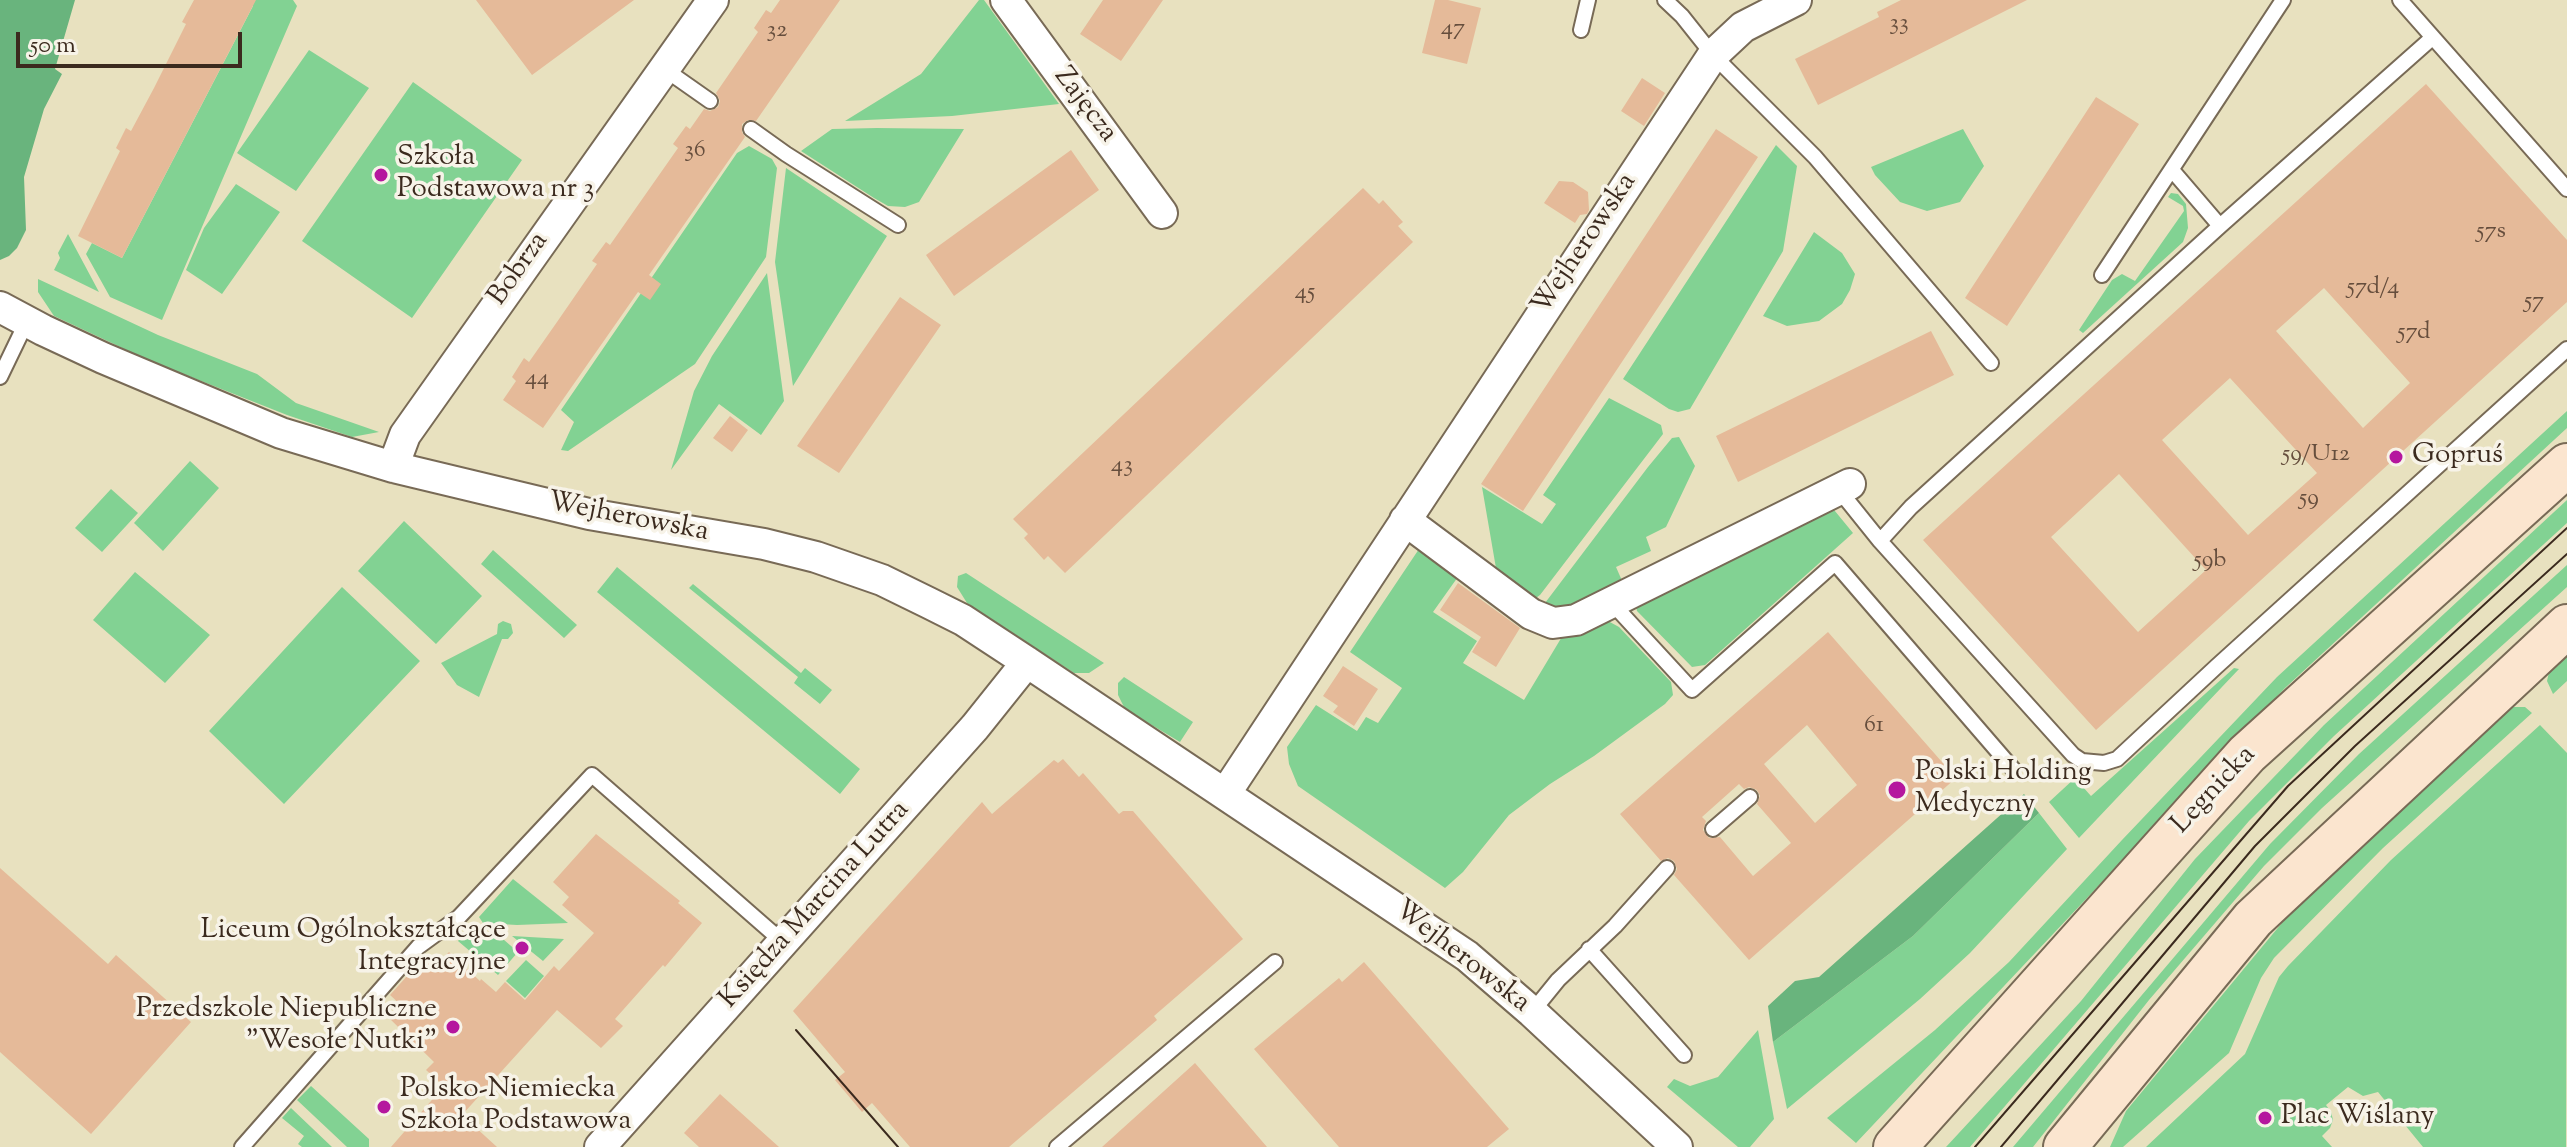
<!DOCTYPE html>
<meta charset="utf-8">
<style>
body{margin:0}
#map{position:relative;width:2567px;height:1147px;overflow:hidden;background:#e8e1bf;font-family:"Sorts Mill Goudy",serif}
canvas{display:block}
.scale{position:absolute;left:16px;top:32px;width:226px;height:36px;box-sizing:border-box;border:4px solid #3b2a1e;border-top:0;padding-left:10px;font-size:24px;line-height:28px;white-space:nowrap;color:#3b2a1e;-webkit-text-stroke:6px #f7f3e8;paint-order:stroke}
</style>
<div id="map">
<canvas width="2567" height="1147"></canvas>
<div class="scale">50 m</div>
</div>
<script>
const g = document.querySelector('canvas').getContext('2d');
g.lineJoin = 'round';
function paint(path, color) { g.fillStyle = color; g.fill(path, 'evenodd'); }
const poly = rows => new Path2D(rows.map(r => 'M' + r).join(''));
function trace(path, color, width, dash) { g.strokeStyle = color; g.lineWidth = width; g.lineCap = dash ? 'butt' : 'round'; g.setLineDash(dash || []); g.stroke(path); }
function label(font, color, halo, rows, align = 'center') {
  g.font = font + ' "Sorts Mill Goudy",serif'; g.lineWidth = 7; g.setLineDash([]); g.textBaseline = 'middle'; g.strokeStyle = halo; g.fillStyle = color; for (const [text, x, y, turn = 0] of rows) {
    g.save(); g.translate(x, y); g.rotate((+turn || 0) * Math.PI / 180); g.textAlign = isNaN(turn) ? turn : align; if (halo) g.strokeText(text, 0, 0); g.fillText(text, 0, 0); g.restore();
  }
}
paint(poly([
 [242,0,293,0,297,6,162,320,110,297,86,254,92,243,122,258,253,6],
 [979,0,984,0,1059,104,952,116,845,121,921,74],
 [309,50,369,88,296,191,237,153],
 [413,82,522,160,412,318,302,241],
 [877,128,964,129,919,202,905,207,888,206,874,198,801,151,832,129],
 [1963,129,1984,166,1960,202,1927,211,1900,202,1875,175,1871,167],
 [1776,145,1797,166,1783,251,1690,409,1678,412,1669,409,1623,379],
 [749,146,772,159,777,168,766,257,695,364,568,451,561,450,574,422,561,410,737,153],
 [786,168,887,236,793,386,775,262],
 [236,184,280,212,222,294,186,270,204,228],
 [2171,193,2178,194,2186,204,2188,228,2183,242,2083,333,2079,330,2112,280,2122,274,2135,281,2184,211,2183,206,2168,197],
 [1814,232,1842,253,1855,274,1850,290,1842,304,1819,321,1787,326,1763,316],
 [68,234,99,292,54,270,60,258,58,253],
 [767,273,784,401,761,435,719,404,671,470,694,391,712,356],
 [38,279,158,335,257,374,296,403,379,432,352,437,287,415,148,360,54,316,38,292],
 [1609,398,1661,425,1663,434,1540,595,1533,600,1497,574,1482,487,1542,524,1556,504,1543,495],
 [2567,411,2567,428,2285,688,1856,1143,1827,1118,1935,1030,2009,962,2122,840,2277,677],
 [1679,437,1695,466,1666,527,1646,537,1651,551,1616,567,1623,583,1562,613,1545,609,1545,603,1648,467,1672,438],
 [190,461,219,488,163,551,134,523],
 [111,489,138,513,102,552,75,528],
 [2567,500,2567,523,2334,736,2249,821,1970,1147,1946,1147,2081,1001,2195,859,2324,725],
 [1830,505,1853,533,1705,665,1692,667,1637,611,1635,602],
 [404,521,482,596,436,644,358,571],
 [1419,549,1460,574,1433,612,1477,641,1463,663,1524,700,1563,635,1595,621,1608,621,1619,627,1671,682,1673,695,1665,704,1594,756,1550,784,1509,815,1463,872,1445,888,1298,786,1289,764,1287,747,1316,705,1357,731,1366,717,1378,723,1402,688,1350,652],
 [493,550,577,625,564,638,481,564],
 [2567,565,2567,587,2322,808,2264,866,2149,1000,2033,1147,2013,1147,2270,844,2359,754],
 [617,567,860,769,840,794,597,592],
 [135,572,210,635,165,683,93,620],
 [966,573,1104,663,1089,673,1074,673,967,603,957,587,958,576],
 [693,584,801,673,805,668,832,690,820,704,794,683,798,677,689,588],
 [342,587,420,661,284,804,209,731],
 [503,621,511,624,513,633,508,639,502,639,479,697,457,685,441,663,497,634,498,624],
 [2567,656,2567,681,2553,694,2547,681,2549,672],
 [2234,668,2239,669,2079,838,2049,802,2075,778,2091,796],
 [1124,677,1193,722,1180,742,1125,709,1118,695,1118,683],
 [2511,707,2525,707,2532,713,2383,848,2274,958,2261,978,2229,1053,2123,1147,2110,1147,2126,1111,2291,912],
 [2540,725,2567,753,2566,1147,2423,1147,2378,1092,2363,1096,2348,1087,2326,1105,2331,1112,2333,1120,2330,1128,2322,1136,2332,1147,2146,1147,2245,1054,2279,977,2288,966,2391,860],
 [2039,813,2067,849,1970,953,1920,999,1787,1109,1773,1042,1913,936],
 [513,879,568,923,517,925,483,923,479,917],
 [466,931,496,933,518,952,498,975,458,941],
 [512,936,564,939,543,961],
 [526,960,544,976,525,998,506,981],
 [1758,1030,1774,1119,1750,1147,1738,1147,1667,1087,1674,1079,1690,1086,1718,1077],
 [311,1086,369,1139,369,1147,347,1147,297,1100],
 [291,1108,332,1147,302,1147,298,1144,304,1136,282,1118]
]), '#82d293');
paint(poly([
 [0,0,75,0,55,69,62,74,44,109,24,177,26,230,17,248,9,256,0,260],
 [2024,794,2039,813,1913,936,1773,1042,1768,1006,1795,981,1819,977]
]), '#69b47d');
paint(poly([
 [194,0,256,0,122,258,78,236,120,151,116,148,126,128,131,131,154,88,186,24,182,22],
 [476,0,634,0,532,75],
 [780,0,840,0,756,121,748,120,742,124,742,132,745,137,649,275,661,284,650,300,638,292,543,428,503,400,516,381,512,377,524,358,529,362,557,322,597,264,592,261,606,242,610,245,678,148,673,144,686,126,690,129,704,109,710,111,718,107,720,101,716,93,758,32,754,28,766,10,771,13],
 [1103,0,1163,0,1121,61,1080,34],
 [1435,0,1448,0,1481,8,1467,64,1422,53],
 [1901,0,2027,0,1818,105,1795,59,1879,17,1877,12],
 [1642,78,1665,93,1644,126,1621,111],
 [2426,84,2567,240,2567,302,2096,730,1923,540],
 [2324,288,2410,383,2363,428,2276,331],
 [2230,378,2317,473,2248,535,2162,440],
 [2119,474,2206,570,2138,632,2051,537],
 [2096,97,2139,124,2007,326,1965,298],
 [1716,129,1758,157,1523,511,1481,484],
 [1071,150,1099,190,954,296,926,255],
 [1559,181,1573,182,1588,192,1589,210,1587,214,1580,215,1575,223,1544,203],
 [1363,188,1379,204,1383,200,1403,222,1398,226,1413,242,1065,573,1048,556,1044,560,1024,538,1028,534,1013,519],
 [900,297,941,325,839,473,797,446],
 [1931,331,1954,375,1738,482,1716,436],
 [730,416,748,430,732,452,713,438],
 [1458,583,1520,628,1496,667,1472,652,1481,637,1440,610],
 [1828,632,1956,778,1749,960,1674,875,1677,869,1674,861,1668,858,1661,861,1620,814],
 [1807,725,1857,785,1815,823,1764,764],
 [1739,784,1744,789,1749,787,1757,790,1760,796,1757,804,1791,843,1753,876,1720,837,1709,838,1703,830,1706,821,1702,817],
 [1343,666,1378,689,1354,726,1333,712,1338,706,1323,696],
 [1063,759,1079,777,1083,773,1119,814,1123,811,1133,811,1243,939,1154,1016,1157,1020,1009,1147,910,1147,872,1103,862,1112,835,1080,845,1072,793,1011,982,802,992,814,1054,760,1058,763],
 [596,834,680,901,678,903,702,923,665,967,663,965,615,1019,623,1026,601,1048,557,1010,462,1115,497,1147,391,1147,444,1086,426,1070,434,1062,389,1018,401,1005,390,995,425,956,436,966,449,952,480,981,481,979,496,992,505,982,525,1000,554,966,559,971,594,933,562,905,569,897,553,882],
 [0,868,108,964,116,955,191,1022,91,1134,0,1052],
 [1364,962,1509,1129,1487,1147,1339,1147,1254,1049,1339,978,1342,982],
 [1195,1063,1267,1147,1102,1147],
 [720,1094,779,1147,699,1147,684,1133]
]), '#e5ba99');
const lane = poly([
 [1665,0,1682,16,1713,55,1815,157,1991,363],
 [2400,0,2567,189],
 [1581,30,1588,0],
 [663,68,710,101],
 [751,129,786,154,898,225],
 [2172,170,2220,226],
 [2102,275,2283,0],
 [0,377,27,321],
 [1839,490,1880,541,2073,755,2082,761,2104,763,2117,759,2217,666,2567,349],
 [1880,541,1911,507,2220,226,2432,38],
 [1611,602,1692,690,1835,563,2013,769],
 [1713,829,1750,797],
 [1589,949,1684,1055],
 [1532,1012,1558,980,1615,926,1667,868],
 [242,1147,418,947,459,917,592,775,784,943],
 [1057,1147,1275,962]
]);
const street = poly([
 [1006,0,1162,213],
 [0,307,43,330,103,358,281,433,393,467,589,514,764,544,816,557,882,580,929,603,963,620,1027,662,1467,956,1532,1012,1677,1147],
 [393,467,405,435,713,0],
 [1405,520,1531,614,1553,623,1576,620,1850,484],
 [1225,794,1713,55,1743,27,1796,0],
 [600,1147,975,727,1027,662]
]);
const secondary = poly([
 [1895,1147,2247,754,2567,465],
 [2065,1147,2253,919,2567,626]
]);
trace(lane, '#786a56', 18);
trace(street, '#786a56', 34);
trace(secondary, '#786a56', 46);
trace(lane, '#fff', 14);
trace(street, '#fff', 30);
trace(secondary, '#fbe5cf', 42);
trace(poly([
 [796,1030,898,1147],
 [1975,1147,2288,786,2567,528],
 [2001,1147,2255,846,2355,746,2567,554]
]), '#3b2a1e', 2);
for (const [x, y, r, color] of [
 [381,175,8,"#b5179e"],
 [2396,457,8,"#b5179e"],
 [1897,790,10,"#b5179e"],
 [522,948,8,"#b5179e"],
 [453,1027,8,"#b5179e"],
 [384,1107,8,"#b5179e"],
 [2265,1118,8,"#b5179e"]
]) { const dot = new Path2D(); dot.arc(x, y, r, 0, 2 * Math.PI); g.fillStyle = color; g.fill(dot); trace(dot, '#f7f3e8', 3); }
label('24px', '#664e3d', null, [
 ["33",1899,25],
 ["47",1453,30],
 ["32",777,32],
 ["36",695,152],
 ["57s",2491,233],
 ["57d/4",2373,289],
 ["45",1305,294],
 ["57",2534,303],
 ["57d",2414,334],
 ["44",537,380],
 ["59/U12",2316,456],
 ["43",1122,467],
 ["59",2309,500],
 ["59b",2210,562],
 ["61",1874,727]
]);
label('28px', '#3b2a1e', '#f7f3e8', [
 ["Zajęcza",1084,106,53],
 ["Wejherowska",1586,245,-56],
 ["Bobrza",520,270,-55],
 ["Wejherowska",628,519,11],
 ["Legnicka",2215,791,-47],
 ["Księdza Marcina Lutra",816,906,-48],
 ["Wejherowska",1461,958,38]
]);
label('28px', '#3b2a1e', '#f7f3e8', [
 ["Szkoła",397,159],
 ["Podstawowa nr 3",397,191],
 ["Gopruś",2412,457],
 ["Polski Holding",1915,774],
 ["Medyczny",1915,806],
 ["Liceum Ogólnokształcące",506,932,"right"],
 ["Integracyjne",506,964,"right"],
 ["Przedszkole Niepubliczne",437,1011,"right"],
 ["\"Wesołe Nutki\"",437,1043,"right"],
 ["Polsko-Niemiecka",400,1091],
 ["Szkoła Podstawowa",400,1123],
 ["Plac Wiślany",2281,1118]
], 'left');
</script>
